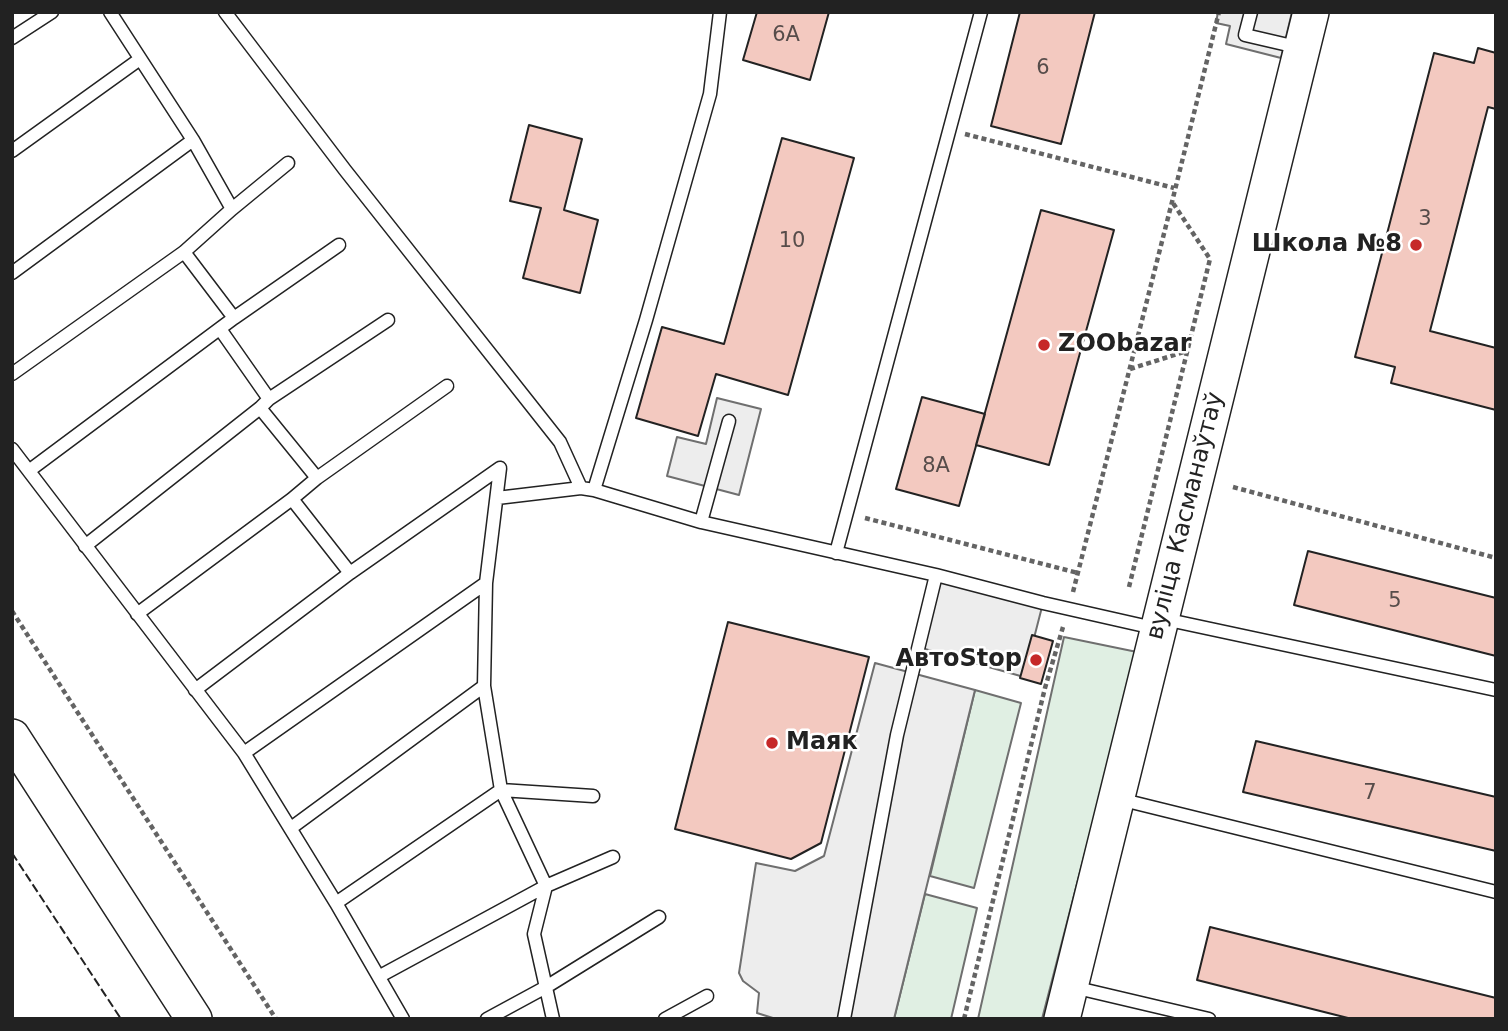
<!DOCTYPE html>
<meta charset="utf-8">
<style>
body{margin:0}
#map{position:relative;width:1508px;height:1031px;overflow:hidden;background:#fff;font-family:"DejaVu Sans",sans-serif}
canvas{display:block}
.frame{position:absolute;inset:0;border:14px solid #222;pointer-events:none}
</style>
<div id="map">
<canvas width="1508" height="1031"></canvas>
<div class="frame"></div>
</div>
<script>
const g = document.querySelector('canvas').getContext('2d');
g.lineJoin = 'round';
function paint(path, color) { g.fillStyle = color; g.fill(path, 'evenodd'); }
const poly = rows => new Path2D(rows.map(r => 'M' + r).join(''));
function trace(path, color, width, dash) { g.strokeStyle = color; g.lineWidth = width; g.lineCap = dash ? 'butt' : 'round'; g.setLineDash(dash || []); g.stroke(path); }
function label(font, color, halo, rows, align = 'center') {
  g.font = font + ' "DejaVu Sans",sans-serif'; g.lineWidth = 5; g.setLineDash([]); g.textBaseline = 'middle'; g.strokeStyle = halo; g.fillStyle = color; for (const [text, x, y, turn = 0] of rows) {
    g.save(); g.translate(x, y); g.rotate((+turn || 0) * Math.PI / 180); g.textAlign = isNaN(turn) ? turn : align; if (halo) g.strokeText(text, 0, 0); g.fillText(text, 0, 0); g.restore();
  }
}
const green = poly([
 [1064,637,1137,652,1042,1019,978,1019,1064,637],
 [975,690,1021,703,974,888,930,876,975,690],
 [925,894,977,908,951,1019,894,1019,925,894]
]);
paint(green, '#e0efe3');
trace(green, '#6f6f6f', 2);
const parking = poly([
 [1218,12,1292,12,1281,58,1226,44,1230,26,1216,23,1218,12],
 [717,398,761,409,739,495,667,476,677,437,706,444,717,398],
 [936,575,1043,603,1024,677,918,647,936,575],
 [875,663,975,690,894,1019,776,1019,757,1013,759,993,743,981,739,973,756,863,795,871,824,856,875,663]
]);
paint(parking, '#ededed');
trace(parking, '#6f6f6f', 2);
const building = poly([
 [757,12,829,12,810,80,743,60,757,12],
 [1020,12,1095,12,1061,144,991,126,1020,12],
 [1478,48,1496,53,1496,109,1488,107,1430,331,1496,348,1496,410,1391,383,1395,367,1355,357,1434,53,1474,63,1478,48],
 [529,125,582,139,564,210,598,220,580,293,523,278,541,208,510,201,529,125],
 [782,138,854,158,788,395,716,374,698,436,636,418,662,327,724,344,782,138],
 [1041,210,1114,230,1049,465,976,445,1041,210],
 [922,397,985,414,959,506,896,489,922,397],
 [1308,551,1496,598,1496,656,1294,605,1308,551],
 [728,622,869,657,821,843,791,859,675,829,728,622],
 [1032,635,1053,641,1041,684,1020,678,1032,635],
 [1256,741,1496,797,1496,851,1243,792,1256,741],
 [1210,927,1496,998,1496,1019,1352,1019,1197,980,1210,927]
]);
paint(building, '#f3c9c0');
trace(building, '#222', 2);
const lane = poly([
 [110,12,193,140,232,209],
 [225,12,345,170,560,442,581,488,594,490,701,522,936,575,1043,603,1158,629],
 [1251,12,1245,35,1301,48],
 [12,38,52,12],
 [12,151,140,59],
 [184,252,234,318],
 [12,273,193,140],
 [220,329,269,399],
 [12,374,184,252,232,209,288,163],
 [260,408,317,478],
 [12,449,244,753,336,903,403,1019],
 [30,470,234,318,339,245],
 [594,490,646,320,710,94,720,12],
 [497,498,581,488],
 [292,499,350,573],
 [701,522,729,421],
 [85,546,260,408,269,399,388,320],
 [836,553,981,12],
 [486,583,484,686,501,790,593,796],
 [137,614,292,499,317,478,447,386],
 [1164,619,1496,690],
 [195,690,350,573,500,468,486,583,244,753],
 [1119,799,1496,892],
 [291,828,484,686],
 [336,903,501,790,546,886,534,934,553,1019],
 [380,976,546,886,613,857],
 [1073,987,1209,1019],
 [487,1019,546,987,659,917],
 [665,1019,707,996],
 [844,1019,897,735,936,575]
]);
const secondary = poly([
 [12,737,194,1019],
 [1062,1019,1311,12]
]);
trace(lane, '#222', 15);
trace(secondary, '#222', 38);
trace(poly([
 [965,134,1174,188],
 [1130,369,1187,351],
 [1233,487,1496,558],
 [865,518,1078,573],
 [1129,587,1210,259,1173,203],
 [1073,592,1172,202,1219,12],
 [12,611,276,1019],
 [964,1019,1045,688,1063,627]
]), '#646464', 4.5, [5, 3.5]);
trace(lane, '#fff', 12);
trace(secondary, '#fff', 35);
trace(poly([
 [12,853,121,1019]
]), '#222', 2, [9, 3.5]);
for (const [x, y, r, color] of [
 [1416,245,7,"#c62828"],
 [1044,345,7,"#c62828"],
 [1036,660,7,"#c62828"],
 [772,743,7,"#c62828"]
]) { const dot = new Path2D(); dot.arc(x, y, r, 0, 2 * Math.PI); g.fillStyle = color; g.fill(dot); trace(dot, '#fff', 2.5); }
label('21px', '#564c4a', null, [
 ["6А",786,36],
 ["6",1043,69],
 ["3",1425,220],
 ["10",792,242],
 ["8А",936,467],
 ["5",1395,602],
 ["7",1370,794]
]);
label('bold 24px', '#222', '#fff', [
 ["Школа №8",1402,245],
 ["ZOObazar",1058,345,"left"],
 ["АвтоStop",1022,660],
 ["Маяк",786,743,"left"]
], 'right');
label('24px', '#222', '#fff', [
 ["вуліца Касманаўтаў",1186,516,-76]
]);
</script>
